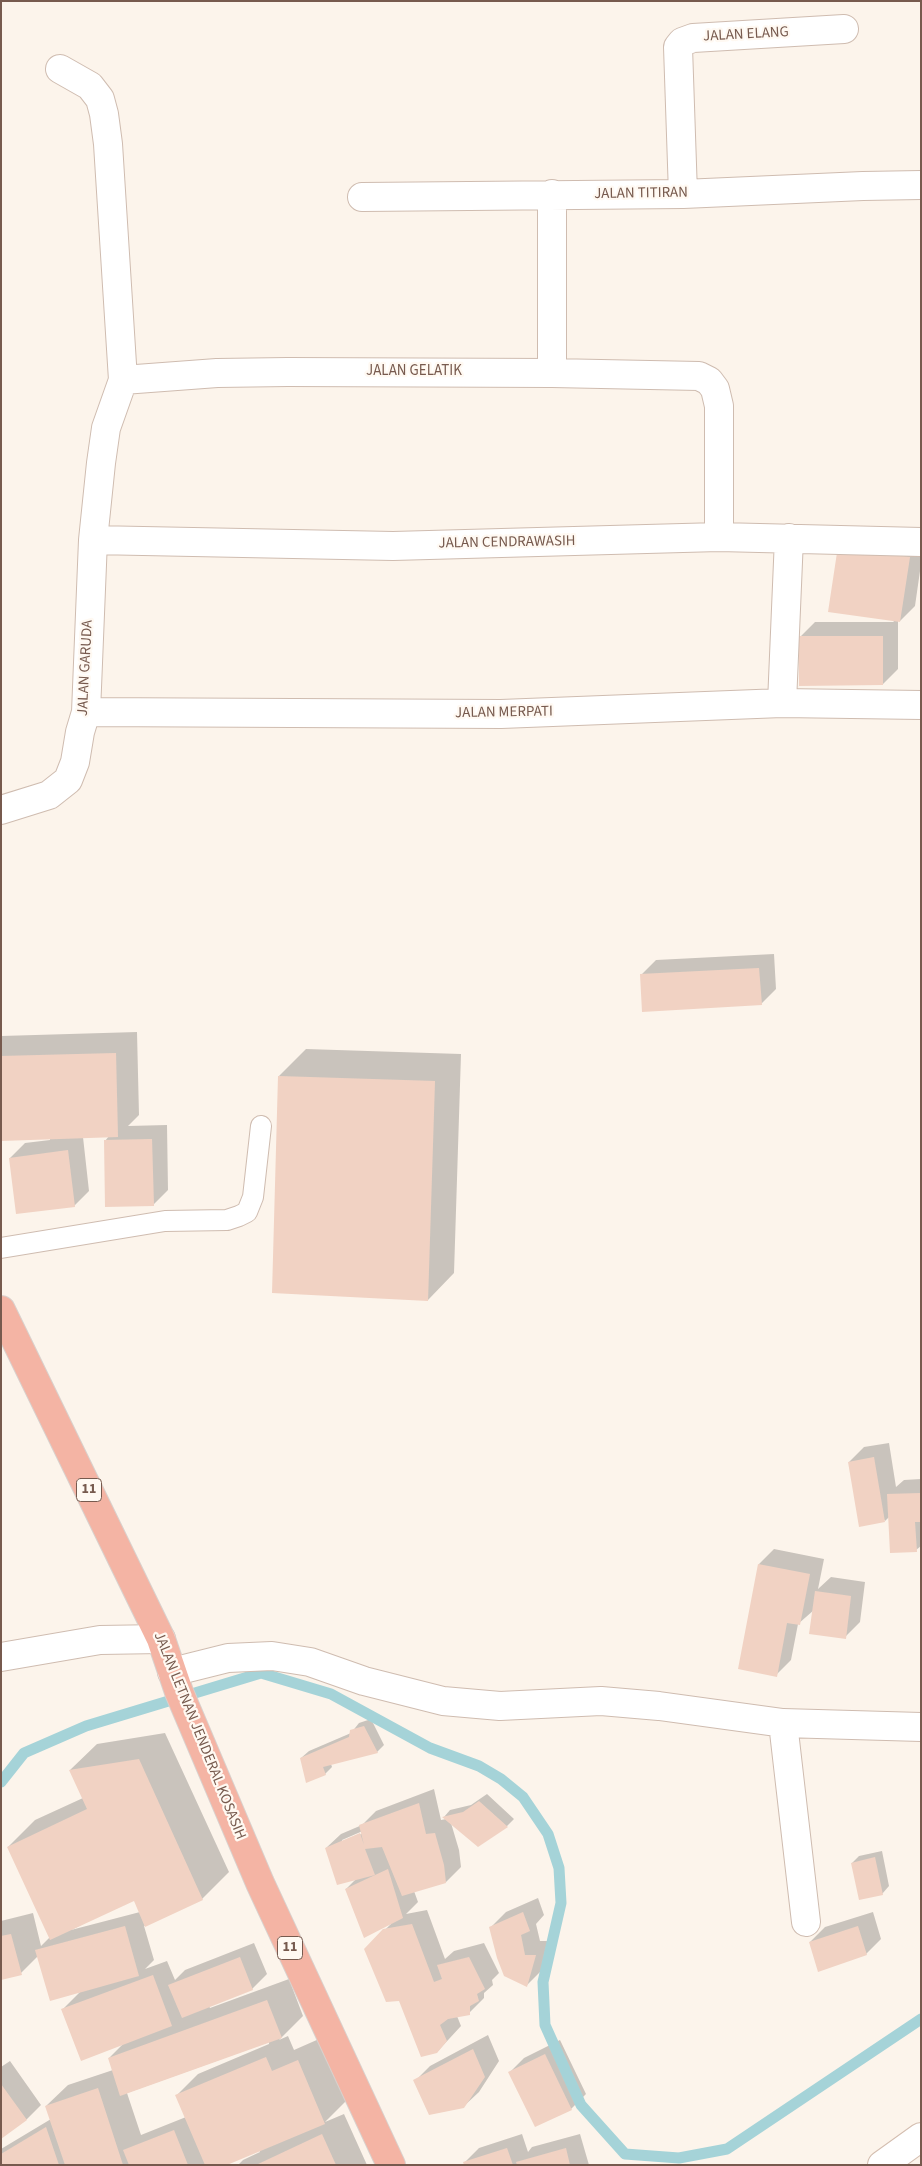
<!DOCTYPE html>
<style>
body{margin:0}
#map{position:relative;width:922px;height:2166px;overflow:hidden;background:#fcf4eb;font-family:"Source Sans 3",sans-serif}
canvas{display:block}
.frame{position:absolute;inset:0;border:2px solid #775a4e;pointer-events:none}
</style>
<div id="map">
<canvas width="922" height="2166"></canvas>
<div class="frame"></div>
</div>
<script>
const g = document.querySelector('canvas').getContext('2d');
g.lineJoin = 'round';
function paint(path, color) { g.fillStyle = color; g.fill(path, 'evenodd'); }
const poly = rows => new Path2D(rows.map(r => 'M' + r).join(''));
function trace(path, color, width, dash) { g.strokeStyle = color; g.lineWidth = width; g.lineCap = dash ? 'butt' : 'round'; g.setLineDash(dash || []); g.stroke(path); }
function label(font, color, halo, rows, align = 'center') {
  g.font = font + ' "Source Sans 3",sans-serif'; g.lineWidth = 4.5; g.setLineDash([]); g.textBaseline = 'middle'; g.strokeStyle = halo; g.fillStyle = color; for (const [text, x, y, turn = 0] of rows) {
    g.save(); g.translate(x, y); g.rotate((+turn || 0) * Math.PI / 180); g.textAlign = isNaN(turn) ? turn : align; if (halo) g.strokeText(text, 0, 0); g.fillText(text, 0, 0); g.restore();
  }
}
paint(poly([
 [921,542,921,564,915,606,900,621,898,621,898,669,883,684,800,637,815,622,894,622,839,547],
 [774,954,776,989,761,1004,641,975,656,960],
 [137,1032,139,1115,128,1126,167,1125,168,1190,153,1205,105,1141,109,1136,83,1137,89,1191,74,1206,10,1158,25,1143,50,1140,50,1138,1,1140,1,1036],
 [306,1049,461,1054,454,1273,428,1300,279,1076],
 [889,1443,896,1487,904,1480,921,1479,921,1546,916,1550,890,1516,885,1521,849,1462,864,1447],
 [774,1549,824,1559,818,1589,831,1577,865,1582,860,1622,845,1637,814,1610,798,1624,791,1660,776,1675,759,1564],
 [371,1719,384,1745,377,1752,331,1764,332,1767,325,1774,301,1758,309,1751,351,1733,359,1723],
 [165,1733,229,1872,202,1899,144,1926,154,1960,145,1969,167,1961,175,1980,185,1970,254,1943,267,1974,252,1989,209,2006,210,2008,289,1979,303,2016,279,2040,288,2036,294,2050,319,2039,346,2101,325,2122,344,2114,367,2165,238,2165,243,2160,260,2152,259,2150,224,2165,1,2165,1,2149,51,2119,46,2106,68,2085,113,2070,109,2058,124,2043,63,2009,81,1991,38,1956,21,1973,1,1978,1,1921,33,1913,41,1946,50,1937,8,1847,35,1820,83,1798,70,1770,97,1744],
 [134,1899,140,1912,71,1930],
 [269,2042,269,2044,198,2074,177,2095,186,2117,141,2135,127,2093],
 [434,1789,441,1820,446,1819,444,1817,450,1810,471,1805,487,1794,514,1819,507,1826,478,1845,451,1823,459,1850,461,1867,446,1882,414,1891,418,1902,406,1914,427,1910,445,1959,454,1951,484,1943,499,1973,492,1980,493,1985,484,1993,484,1998,469,2013,457,2016,461,2026,437,2052,365,1949,391,1924,346,1889,357,1878,326,1848,341,1834,362,1825,376,1811],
 [365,1830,366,1832,342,1842,342,1840],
 [882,1851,889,1886,882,1894,852,1863,859,1856],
 [538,1898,544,1915,536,1924,540,1941,550,1941,541,1971,526,1986,491,1927,506,1912],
 [873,1912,881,1939,866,1954,810,1942,825,1927],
 [488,2035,499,2061,479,2092,463,2107,415,2081,430,2066],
 [560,2040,586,2094,571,2109,510,2072,524,2058],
 [10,2061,41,2105,27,2119,1,2138,1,2067],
 [522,2134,528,2152,532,2147,580,2134,589,2165,465,2165,464,2163,479,2148]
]), '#0003');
trace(poly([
 [1,1782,24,1753,86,1726,261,1673,331,1694,430,1748,479,1766,501,1779,523,1797,548,1834,559,1868,561,1903,543,1982,545,2025,581,2105,625,2154,679,2158,727,2149,921,2019]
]), '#a5d3d8', 11);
paint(poly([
 [838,546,910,557,900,622,828,612],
 [799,636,883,636,883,685,799,686],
 [759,968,762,1005,642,1012,640,974],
 [116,1053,118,1137,1,1141,1,1056],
 [278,1076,435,1081,428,1301,272,1293],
 [152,1139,154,1206,105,1207,104,1140],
 [68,1150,75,1207,16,1214,9,1158],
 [874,1457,885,1522,859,1527,848,1462],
 [921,1493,921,1522,915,1522,917,1552,890,1553,887,1494],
 [758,1564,810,1574,800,1625,787,1623,777,1677,738,1669],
 [815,1591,851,1596,846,1639,809,1634],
 [364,1726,378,1753,323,1767,326,1775,306,1783,300,1758,349,1737,350,1730],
 [139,1759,203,1900,145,1927,134,1901,50,1940,7,1847,87,1809,69,1770],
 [479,1801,508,1827,478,1847,442,1817,463,1812],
 [419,1803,426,1834,435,1833,444,1865,446,1883,402,1896,382,1847,365,1849,375,1875,337,1885,325,1848,360,1833,364,1845,359,1825],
 [875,1857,883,1895,859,1900,851,1863],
 [388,1869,403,1918,364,1938,345,1889],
 [523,1912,530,1931,521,1935,525,1955,536,1955,527,1987,504,1976,497,1958,489,1927],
 [412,1924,434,1982,442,1979,437,1965,469,1957,485,1989,477,1994,479,2001,470,2006,470,2015,448,2019,440,2025,447,2041,437,2053,421,2057,399,2001,386,2002,364,1949,383,1929],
 [125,1926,139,1976,50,2001,35,1950],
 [858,1926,867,1955,818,1972,809,1942],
 [11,1934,22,1975,1,1980,1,1936],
 [240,1957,253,1990,182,2018,168,1985],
 [153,1975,172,2026,81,2061,61,2009],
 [267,2000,282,2038,120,2096,108,2058],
 [473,2049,485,2077,464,2108,429,2115,413,2080],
 [545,2054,572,2110,535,2127,508,2072],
 [266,2057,272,2071,298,2060,325,2124,227,2165,205,2165,175,2095],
 [1,2084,27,2120,1,2139],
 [98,2088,123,2165,65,2165,45,2106],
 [46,2127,59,2165,1,2165,1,2154],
 [174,2130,188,2165,129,2165,123,2150],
 [322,2134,336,2165,256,2165],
 [507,2148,513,2165,464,2165,463,2162],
 [566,2148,570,2165,517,2165,516,2162]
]), '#f1d2c3');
const lane = poly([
 [1,1248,165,1221,227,1220,239,1216,247,1212,253,1197,261,1126]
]);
const street = poly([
 [60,69,90,86,100,99,104,114,108,144,123,380],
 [683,194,678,47,682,42,693,38,844,29],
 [362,197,683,194,863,186,921,185],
 [552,373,552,194],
 [93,540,393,546,719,537,921,542],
 [782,703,789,538],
 [86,712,501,714,782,703,921,705],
 [1,810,49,795,68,780,75,762,80,732,86,712,93,540,101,463,106,428,123,380,217,373,288,372,552,373,699,376,709,381,715,389,719,406,719,537],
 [1,1657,100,1640,161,1639],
 [172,1672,228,1658,272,1656,310,1662,364,1681,443,1701,500,1706,601,1701,659,1706,783,1723,921,1727],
 [783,1723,806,1922]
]);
const secondary = poly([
 [882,2165,921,2137]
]);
const highway = poly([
 [1,1310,161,1639,179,1692,260,1883,391,2165]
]);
trace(lane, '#cfbcb0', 22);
trace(street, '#cfbcb0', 30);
trace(secondary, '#d4beb0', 30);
trace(highway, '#d9d1cd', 30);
trace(lane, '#fff', 20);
trace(street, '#fff', 28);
trace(secondary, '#fff', 28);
trace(highway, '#f4b4a4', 28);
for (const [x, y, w] of [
 [89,1490,25],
 [290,1948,25]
]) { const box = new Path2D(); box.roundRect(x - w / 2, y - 11.5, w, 23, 4); g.fillStyle = '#fff9f2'; g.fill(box); trace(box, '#775a4e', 1); }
label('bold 14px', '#775a4e', null, [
 ["11",89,1490],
 ["11",290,1948]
]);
label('15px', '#775a4e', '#fff9f2', [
 ["JALAN ELANG",746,35,-3],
 ["JALAN TITIRAN",641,194,-1],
 ["JALAN GELATIK",414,372],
 ["JALAN CENDRAWASIH",507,543,-1],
 ["JALAN GARUDA",86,668,-87],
 ["JALAN MERPATI",504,713,-1],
 ["JALAN LETNAN JENDERAL KOSASIH",199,1736,68]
]);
</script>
